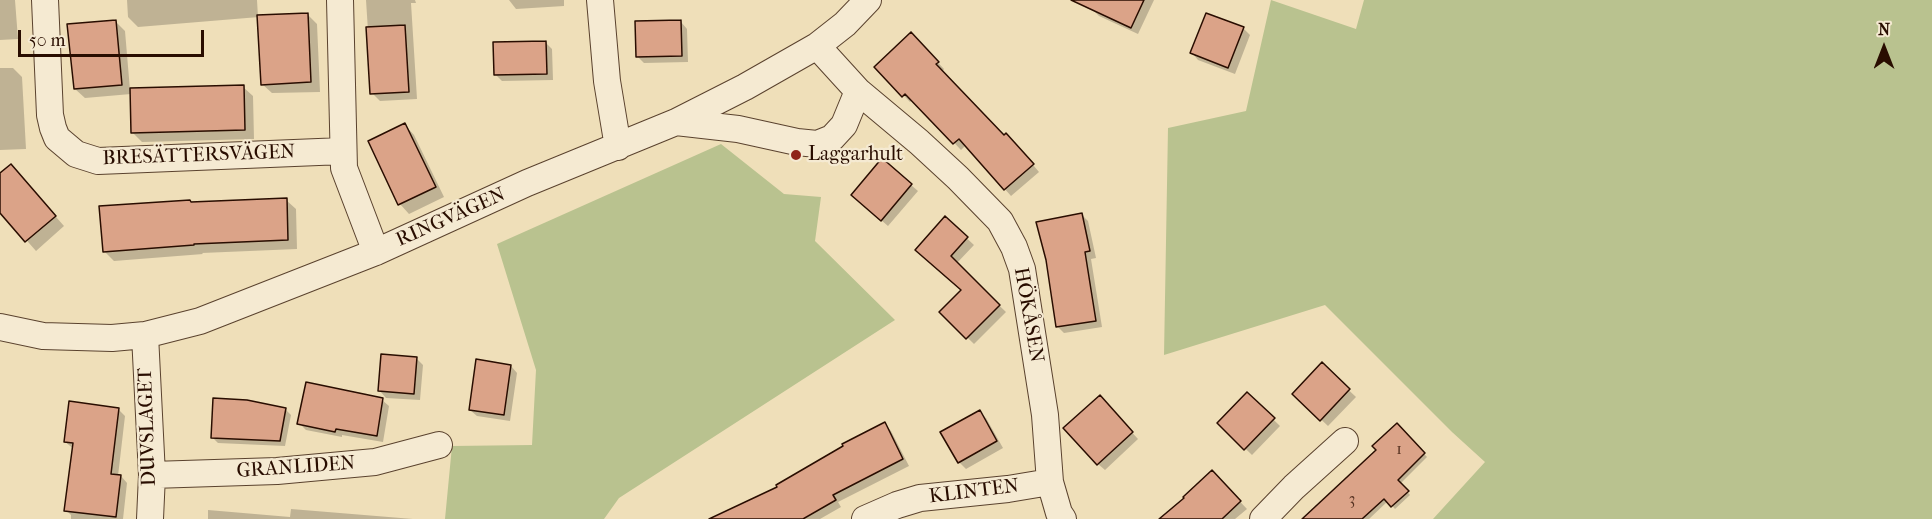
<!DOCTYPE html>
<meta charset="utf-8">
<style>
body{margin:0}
#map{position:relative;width:1932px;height:519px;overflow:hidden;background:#efdfb9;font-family:"IM FELL French Canon",serif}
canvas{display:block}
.north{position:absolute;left:1854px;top:18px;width:60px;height:60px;-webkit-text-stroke:4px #f5ead2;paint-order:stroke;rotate:0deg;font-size:16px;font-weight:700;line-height:24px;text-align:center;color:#290d00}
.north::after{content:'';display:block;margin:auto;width:21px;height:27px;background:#290d00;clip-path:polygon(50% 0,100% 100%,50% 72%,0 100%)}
.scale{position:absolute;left:18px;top:30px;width:186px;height:27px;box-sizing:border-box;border:3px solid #290d00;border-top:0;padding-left:8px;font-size:18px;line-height:21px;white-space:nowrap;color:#290d00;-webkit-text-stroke:4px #f5ead2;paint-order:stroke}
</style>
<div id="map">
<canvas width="1932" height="519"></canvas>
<div class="north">N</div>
<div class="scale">50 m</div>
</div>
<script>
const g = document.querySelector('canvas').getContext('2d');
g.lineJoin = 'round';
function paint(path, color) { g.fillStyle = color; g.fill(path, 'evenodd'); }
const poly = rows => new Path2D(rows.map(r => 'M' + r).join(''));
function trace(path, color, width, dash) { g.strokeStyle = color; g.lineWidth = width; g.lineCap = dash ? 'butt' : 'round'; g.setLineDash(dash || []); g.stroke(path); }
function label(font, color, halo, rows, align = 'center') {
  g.font = font + ' "IM FELL French Canon",serif'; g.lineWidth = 4.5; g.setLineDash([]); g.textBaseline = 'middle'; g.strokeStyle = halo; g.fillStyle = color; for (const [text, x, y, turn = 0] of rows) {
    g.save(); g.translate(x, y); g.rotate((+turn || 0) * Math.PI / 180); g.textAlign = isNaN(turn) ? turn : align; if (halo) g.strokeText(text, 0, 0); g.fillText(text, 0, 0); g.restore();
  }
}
paint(poly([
 [1271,0,1356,29,1364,0,1932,0,1932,519,1433,519,1485,462,1452,432,1325,305,1164,355,1168,128,1246,111],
 [721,144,784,194,821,197,815,241,895,320,619,498,604,519,445,519,452,446,532,445,536,370,497,244]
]), '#b9c28f');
paint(poly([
 [0,0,15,0,18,39,0,40],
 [127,0,257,0,258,17,307,14,317,24,320,92,272,93,262,84,259,17,138,27,128,17],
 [366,0,415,0,416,3,411,3,417,99,380,101,372,93],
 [509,0,564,0,564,6,516,9],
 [1096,0,1154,0,1138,34,1099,16,1092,9],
 [115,21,125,31,130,90,243,87,253,96,254,139,142,142,132,132,131,94,85,98,75,89],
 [681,22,687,29,688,62,644,63,638,57],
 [1243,28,1250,35,1235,74,1198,60,1192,53],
 [911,34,944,69,942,72,1004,137,1013,141,1039,172,1011,196,966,145,961,150,913,99,910,102,876,67],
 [546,43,552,49,553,80,502,81,495,74],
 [0,68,13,68,22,77,26,149,0,150],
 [405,125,414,135,444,197,409,214,400,204],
 [11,166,64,226,36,251,0,210,0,175],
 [911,185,918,191,888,226,859,201],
 [286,200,296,209,297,249,202,253,203,254,114,261,104,251,192,203],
 [1081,214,1088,221,1096,258,1091,259,1102,327,1064,333,1057,326],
 [945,218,974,245,956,264,1006,312,974,344,941,312,963,291,924,256],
 [416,358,423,365,420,400,386,398,380,391],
 [1322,365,1356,397,1328,426,1294,394],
 [511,366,517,373,510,421,477,416,470,410],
 [1247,394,1280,426,1252,455,1219,423],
 [382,400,389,406,383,442,342,435,342,437,306,430,299,423],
 [1106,404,1138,439,1105,470,1098,464],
 [118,409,125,416,118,476,121,476,127,483,123,519,71,519,71,515,66,510,74,449,65,442],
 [285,409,291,415,285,446,218,443,212,437],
 [979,411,986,418,1003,448,966,469,959,462,942,433],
 [885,424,891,431,909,466,838,502,841,507,820,519,713,519,779,488],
 [1397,425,1427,457,1400,484,1410,495,1395,509,1388,501,1369,519,1305,519,1378,450],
 [1212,472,1247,509,1235,519,1161,519,1186,499],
 [291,509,413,519,208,519,208,510,290,517]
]), '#0003');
const building = poly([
 [1071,0,1144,0,1131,28,1071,0],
 [308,13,311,82,261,85,257,15,308,13],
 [1206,13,1244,27,1228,68,1190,53,1206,13],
 [116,20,122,85,74,89,67,24,116,20],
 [681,20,682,56,636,57,635,21,681,20],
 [405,25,409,92,370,94,366,27,405,25],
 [911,32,939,62,936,64,1004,135,1006,133,1034,164,1004,190,959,139,953,144,905,94,902,97,874,67,911,32],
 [546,41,547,74,494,75,493,42,546,41],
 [244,85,245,130,131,133,130,88,244,85],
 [405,123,436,187,398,205,368,141,405,123],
 [882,158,912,184,881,221,851,195,882,158],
 [11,164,56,216,25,242,0,213,0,173,11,164],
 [287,198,288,240,194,244,194,245,103,252,99,206,190,200,191,202,287,198],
 [1082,213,1090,251,1085,252,1096,321,1056,327,1046,260,1036,222,1082,213],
 [945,216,968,237,951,256,1000,305,966,339,939,312,961,290,915,250,945,216],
 [381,354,417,357,414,394,378,391,381,354],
 [476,359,511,365,504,415,469,410,476,359],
 [1322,362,1350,389,1320,421,1292,394,1322,362],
 [306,382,383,398,377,436,336,429,335,432,297,424,306,382],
 [1247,392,1275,418,1244,450,1217,423,1247,392],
 [1100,395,1133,432,1097,465,1063,428,1100,395],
 [213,398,247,400,286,408,280,441,211,438,213,398],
 [69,401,119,408,111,474,121,475,116,517,64,511,73,443,64,442,69,401],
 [980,410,997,441,958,463,940,432,980,410],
 [885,422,903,459,833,495,836,500,803,519,709,519,777,487,776,485,843,446,842,444,885,422],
 [1397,423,1425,453,1398,480,1409,491,1391,507,1384,499,1362,519,1302,519,1376,450,1372,446,1397,423],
 [1212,470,1241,501,1222,519,1159,519,1184,498,1183,497,1212,470]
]);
paint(building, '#dba388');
trace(building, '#290d00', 1.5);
const minor = poly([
 [45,0,50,115,53,128,57,138,76,154,98,161,343,151],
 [340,0,344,168,376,252],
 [600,0,607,81,618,147],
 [817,46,858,91,919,142,958,178,1000,221,1014,247,1022,269,1045,415,1050,482,1059,513,1063,519],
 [676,122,738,129,797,142,817,144,832,138,844,125,858,91],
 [0,327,43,336,112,338,145,335,200,321,376,252,527,183,676,122,745,87,817,46,845,24,868,0],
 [145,335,152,475,150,519],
 [152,475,277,471,375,462,439,445],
 [865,519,897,505,920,498,1008,489,1050,482],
 [1263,519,1294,487,1345,441]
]);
trace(minor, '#5a422e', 28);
trace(minor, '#f5ead2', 26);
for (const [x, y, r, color] of [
 [796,155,6,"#8f2418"]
]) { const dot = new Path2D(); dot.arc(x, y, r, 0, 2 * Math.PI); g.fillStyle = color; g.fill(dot); trace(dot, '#f5ead2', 2); }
label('16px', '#563222', null, [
 ["1",1399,450],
 ["3",1352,500]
]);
label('20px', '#290d00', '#f5ead2', [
 ["Laggarhult",808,155]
], 'left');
label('20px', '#290d00', '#f5ead2', [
 ["BRESÄTTERSVÄGEN",199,156,-2],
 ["RINGVÄGEN",451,218,-24],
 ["HÖKÅSEN",1028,315,80],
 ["DUVSLAGET",148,427,-92],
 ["GRANLIDEN",296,468,-4],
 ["KLINTEN",974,492,-7]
]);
</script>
